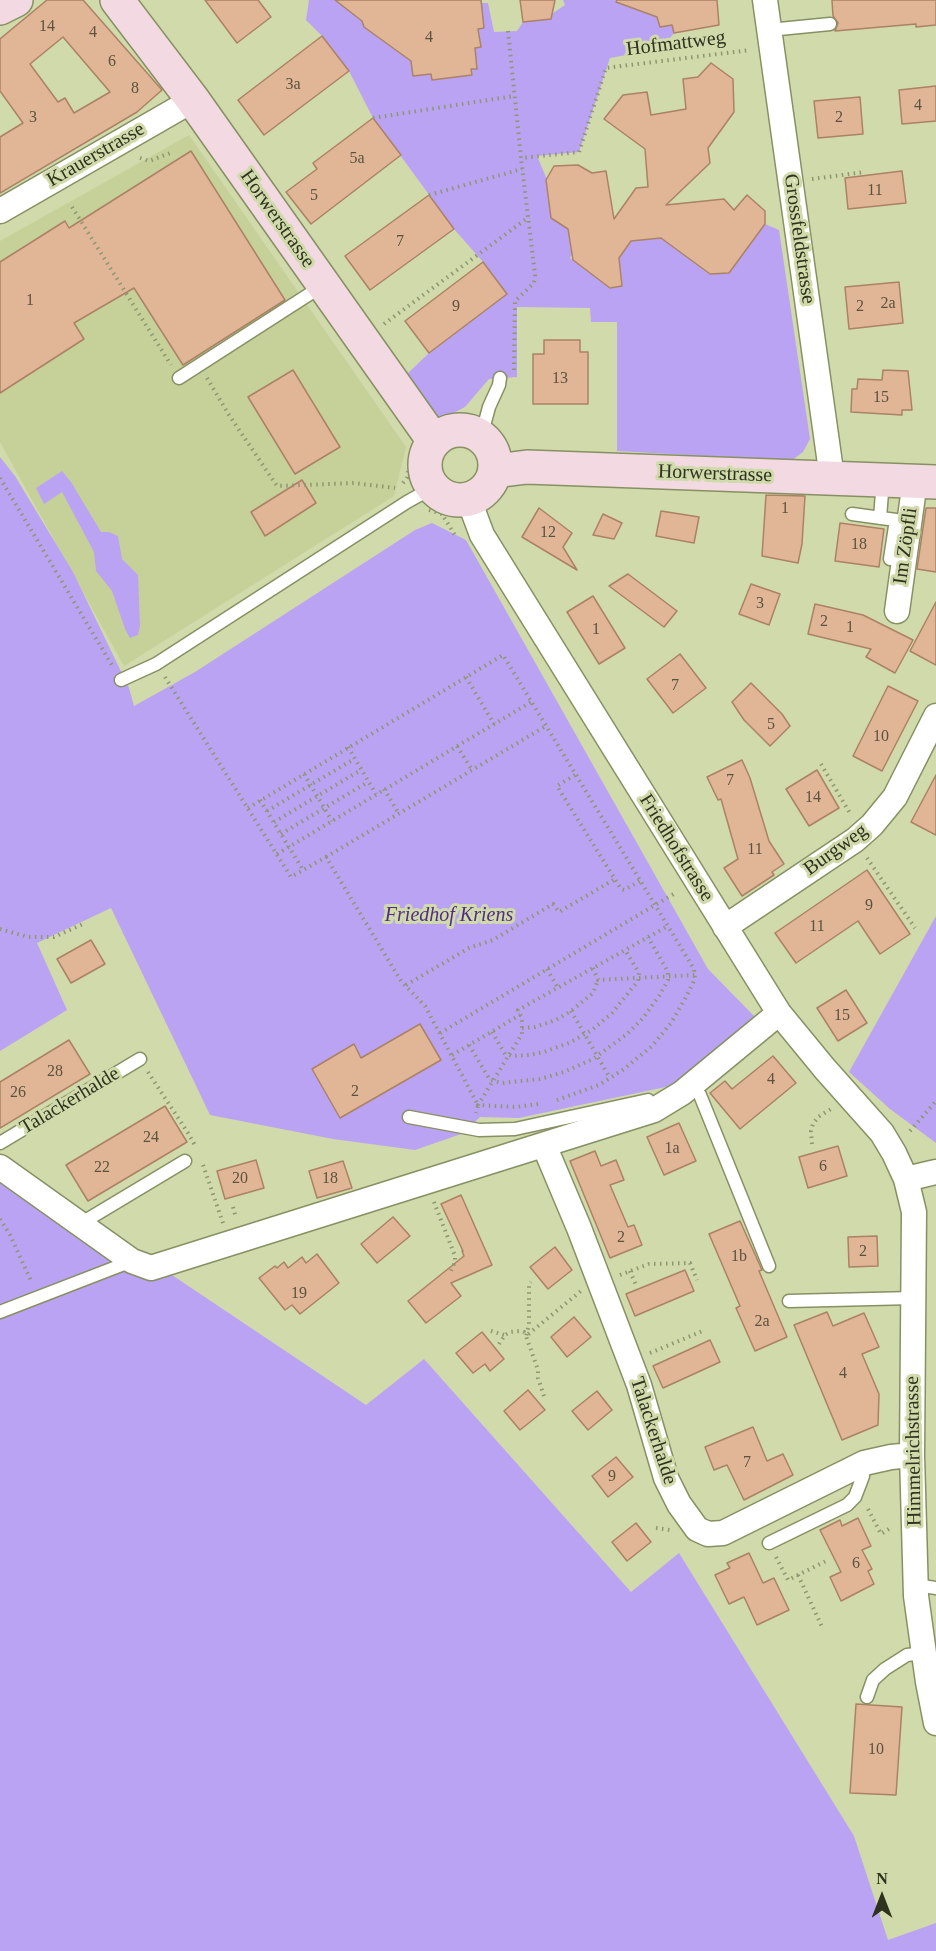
<!DOCTYPE html>
<meta charset="utf-8">
<style>
body{margin:0}
#map{position:relative;width:936px;height:1951px;overflow:hidden;background:#d0daaa;font-family:"Times New Roman",serif}
canvas{display:block}
.north{position:absolute;left:852px;top:1867px;width:60px;height:60px;-webkit-text-stroke:4px #d0daaa;paint-order:stroke;rotate:0deg;font-size:16px;font-weight:700;line-height:24px;text-align:center;color:#2e321f}
.north::after{content:'';display:block;margin:auto;width:21px;height:27px;background:#2e321f;clip-path:polygon(50% 0,100% 100%,50% 72%,0 100%)}
</style>
<div id="map">
<canvas width="936" height="1951"></canvas>
<div class="north">N</div>
</div>
<script>
const g = document.querySelector('canvas').getContext('2d');
g.lineJoin = 'round';
function paint(path, color) { g.fillStyle = color; g.fill(path, 'evenodd'); }
const poly = rows => new Path2D(rows.map(r => 'M' + r).join(''));
function trace(path, color, width, dash) { g.strokeStyle = color; g.lineWidth = width; g.lineCap = dash ? 'butt' : 'round'; g.setLineDash(dash || []); g.stroke(path); }
function label(font, color, halo, rows, align = 'center') {
  g.font = font + ' "Times New Roman",serif'; g.lineWidth = 6; g.setLineDash([]); g.textBaseline = 'middle'; g.strokeStyle = halo; g.fillStyle = color; for (const [text, x, y, turn = 0] of rows) {
    g.save(); g.translate(x, y); g.rotate((+turn || 0) * Math.PI / 180); g.textAlign = isNaN(turn) ? turn : align; if (halo) g.strokeText(text, 0, 0); g.fillText(text, 0, 0); g.restore();
  }
}
paint(poly([
 [189,135,406,447,394,496,124,666,0,442,0,241]
]), '#c6d199');
paint(poly([
 [309,0,335,0,362,21,364,27,411,61,413,76,431,74,432,80,472,75,471,69,477,69,475,48,481,47,478,29,481,3,488,3,494,32,517,31,523,22,551,19,553,13,565,5,563,0,626,0,640,11,657,17,660,27,672,25,674,33,661,49,610,58,579,152,537,156,568,229,572,254,570,258,610,288,622,286,619,258,631,241,661,238,709,274,729,273,765,224,779,230,810,439,803,452,791,461,617,451,617,322,591,322,590,308,517,307,517,377,489,379,465,407,438,421,406,375,429,353,507,294,483,262,454,229,373,118,349,71,322,36,306,20],
 [0,457,15,476,73,572,129,688,134,706,195,672,415,530,432,523,466,540,708,969,754,1016,675,1085,519,1118,480,1117,464,1133,415,1150,333,1139,210,1115,111,908,37,943,67,1010,0,1051],
 [62,471,71,482,101,532,109,532,118,536,122,559,138,575,140,626,138,635,130,638,125,629,112,591,96,571,94,552,62,492,44,504,36,488],
 [936,916,936,1143,890,1109,849,1072],
 [0,1174,111,1257,108,1263,105,1266,0,1308],
 [129,1269,169,1273,366,1405,424,1359,631,1592,679,1553,854,1836,888,1940,936,1923,936,1951,0,1951,0,1316]
]), '#bba3f4');
const building = poly([
 [47,0,83,0,162,90,137,112,0,193,0,137,23,123,0,91,0,39,47,0],
 [63,37,110,92,74,113,65,98,58,102,30,64,63,37],
 [205,0,258,0,271,17,237,43,205,0],
 [335,0,481,0,484,28,478,29,481,47,475,48,477,69,471,69,472,75,432,80,431,74,413,76,411,61,364,27,362,21,335,0],
 [520,0,555,0,551,19,523,22,520,0],
 [617,0,717,0,719,25,674,33,672,25,660,27,657,17,616,2,617,0],
 [832,0,936,0,936,25,916,27,916,24,835,31,838,23,833,16,832,0],
 [322,36,349,71,264,135,238,100,322,36],
 [711,63,733,79,734,112,708,148,710,163,666,205,724,199,734,210,747,195,765,211,765,224,729,273,710,274,661,238,631,241,619,258,622,286,610,288,573,260,568,229,551,218,546,180,554,166,578,165,592,173,606,171,614,219,636,188,648,187,645,149,604,119,623,95,647,92,651,115,686,109,683,79,698,77,711,63],
 [936,86,936,121,902,124,899,90,936,86],
 [860,97,863,134,818,138,814,101,860,97],
 [373,118,401,155,311,224,286,192,317,169,313,163,373,118],
 [191,151,285,300,183,365,134,288,74,323,84,339,0,393,0,262,65,221,69,228,191,151],
 [902,171,906,203,848,209,845,178,902,171],
 [429,195,454,229,370,290,345,256,429,195],
 [483,262,507,294,429,353,405,321,483,262],
 [899,282,903,323,849,329,845,287,899,282],
 [544,340,580,340,580,352,588,352,588,404,533,404,533,354,544,354,544,340],
 [293,370,340,447,295,474,248,397,293,370],
 [883,370,908,371,912,410,902,410,902,415,851,412,852,389,857,389,858,379,882,380,883,370],
 [302,480,316,503,265,536,251,512,302,480],
 [766,495,805,496,802,544,798,563,762,556,766,495],
 [539,508,572,533,563,547,577,570,522,537,539,508],
 [926,508,936,508,936,572,917,569,926,508],
 [661,511,699,517,694,543,656,536,661,511],
 [603,514,622,523,614,539,593,535,603,514],
 [840,523,884,529,879,567,835,561,840,523],
 [628,574,677,611,664,627,609,586,628,574],
 [751,584,780,594,769,625,739,614,751,584],
 [593,596,625,648,599,664,567,612,593,596],
 [936,602,936,665,910,651,936,602],
 [815,604,863,615,913,640,895,673,866,657,871,649,808,634,815,604],
 [680,654,706,688,673,713,647,679,680,654],
 [751,683,782,714,790,726,770,746,744,720,732,702,751,683],
 [888,686,918,701,882,771,853,756,888,686],
 [742,760,750,778,769,841,784,864,772,872,774,875,742,896,724,868,738,859,721,799,718,800,707,777,742,760],
 [817,770,839,808,809,826,786,789,817,770],
 [936,775,936,835,911,822,936,775],
 [867,870,910,934,880,954,858,921,796,963,775,933,867,870],
 [91,940,105,964,71,983,57,959,91,940],
 [846,990,867,1023,838,1041,817,1008,846,990],
 [420,1024,441,1060,340,1118,312,1069,354,1044,361,1058,420,1024],
 [69,1040,90,1074,0,1128,0,1082,69,1040],
 [773,1056,796,1083,740,1129,710,1093,725,1081,732,1089,773,1056],
 [165,1106,187,1142,88,1201,66,1165,165,1106],
 [679,1123,696,1161,664,1175,647,1137,679,1123],
 [838,1146,847,1176,808,1188,799,1157,838,1146],
 [595,1151,601,1166,616,1160,624,1180,610,1185,628,1227,634,1225,642,1245,610,1258,570,1161,595,1151],
 [256,1160,264,1188,225,1199,217,1171,256,1160],
 [343,1161,352,1188,317,1198,309,1171,343,1161],
 [461,1195,492,1265,451,1283,461,1296,426,1323,408,1301,464,1256,462,1251,463,1251,441,1204,461,1195],
 [393,1217,410,1236,377,1263,361,1244,393,1217],
 [740,1221,762,1270,759,1271,787,1337,755,1351,736,1308,740,1306,709,1234,740,1221],
 [877,1236,878,1266,849,1267,848,1237,877,1236],
 [555,1247,572,1270,548,1289,530,1267,555,1247],
 [317,1254,339,1283,300,1314,292,1305,285,1310,259,1278,275,1266,277,1268,284,1262,288,1268,302,1257,306,1263,317,1254],
 [685,1270,694,1291,635,1316,626,1294,685,1270],
 [827,1312,833,1326,864,1313,879,1347,862,1354,879,1394,878,1425,842,1440,794,1325,827,1312],
 [574,1317,591,1337,567,1357,551,1337,574,1317],
 [482,1332,504,1359,490,1371,485,1364,473,1373,456,1353,482,1332],
 [710,1340,720,1362,663,1388,653,1366,710,1340],
 [528,1390,545,1410,520,1430,504,1411,528,1390],
 [597,1391,612,1410,588,1430,572,1411,597,1391],
 [753,1427,767,1461,783,1454,793,1475,744,1500,727,1465,714,1470,705,1447,753,1427],
 [616,1457,633,1477,608,1497,592,1476,616,1457],
 [858,1518,871,1546,862,1550,872,1569,868,1571,874,1584,841,1601,830,1577,841,1572,820,1530,840,1520,842,1526,858,1518],
 [636,1523,651,1542,627,1561,612,1542,636,1523],
 [749,1553,763,1583,774,1578,789,1610,757,1625,744,1597,729,1604,715,1575,730,1568,727,1563,749,1553],
 [856,1704,902,1707,896,1795,850,1793,856,1704]
]);
paint(building, '#e1b697');
trace(building, '#ab8265', 1.5);
const lane = poly([
 [769,30,830,24],
 [179,378,322,286],
 [481,437,489,407,499,385,500,378],
 [852,514,896,520,890,559],
 [880,518,883,480],
 [121,680,156,664,407,502,432,488],
 [691,1085,700,1095,769,1266],
 [409,1117,479,1130,515,1129,648,1100],
 [0,1143,140,1059],
 [80,1224,185,1161],
 [789,1301,913,1298],
 [0,1312,132,1261],
 [769,1543,847,1505,855,1497,863,1476,864,1463],
 [916,1585,936,1588],
 [867,1697,873,1680,885,1669,907,1655,924,1653]
]);
const street = poly([
 [765,0,832,478],
 [0,211,193,100],
 [469,500,482,535,779,1013,825,1069,882,1133,894,1153,906,1179,914,1212,912,1455,916,1596,928,1682,936,1723],
 [897,611,915,481],
 [725,927,855,840,872,825,895,797,936,716],
 [544,1145,579,1228,639,1385,666,1478,679,1504,697,1529,708,1534,723,1533,864,1463,891,1457,912,1455],
 [0,1167,132,1261,151,1268,654,1110,682,1093,779,1013],
 [906,1179,936,1172]
]);
const secondary = poly([
 [117,0,193,100,434,441],
 [0,8,16,0],
 '425 465a35 35 0 1 1 70 0a35 35 0 1 1-70 0Z',
 [495,471,527,467,936,482]
]);
trace(lane, '#879063', 15);
trace(street, '#879063', 27);
trace(secondary, '#879063', 36);
trace(poly([
 [508,31,521,158,579,152,606,68,750,50],
 [373,118,514,96],
 [140,158,149,161,173,152],
 [812,179,865,172],
 [429,195,522,169],
 [72,207,171,365],
 [384,324,529,217],
 [514,370,515,301,534,283,535,275,521,158],
 [207,378,229,415,277,486,354,483,395,488],
 [0,478,113,667],
 [403,483,407,478,411,456],
 [429,510,442,514,456,537],
 [165,677,291,877,326,857,401,981,425,1006,478,1105,476,1113],
 [466,677,494,724],
 [457,746,472,770],
 [348,747,376,794],
 [821,764,851,815],
 [304,774,332,821],
 [575,775,557,786,621,889,624,890,640,881],
 [384,789,399,814],
 [260,800,303,870],
 [248,808,503,655,694,969,695,979,686,997,671,1023,652,1046,624,1069,599,1085,557,1100],
 [267,811,354,759],
 [274,822,361,770],
 [281,834,368,782],
 [277,854,531,702],
 [326,857,546,726],
 [867,858,915,928],
 [0,929,28,937,54,937,85,923],
 [593,968,598,980,695,975],
 [547,969,558,988],
 [406,985,469,948,493,940,553,904,559,912,615,879],
 [571,1011,610,1078],
 [522,1028,535,1027,556,1020,571,1011,593,993,598,980],
 [492,1032,505,1054,512,1056,529,1055,544,1052,569,1043,592,1030,612,1013,638,981,639,973,625,950],
 [440,1033,677,892],
 [469,1045,490,1080,502,1083,540,1079,564,1072,593,1059,627,1034,643,1018,659,996,668,980,668,972,648,937],
 [452,1055,520,1015],
 [148,1072,188,1133,196,1147],
 [538,1104,516,1107,478,1105,522,1034,522,1018,518,1010,668,926],
 [910,1131,936,1101],
 [812,1144,811,1131,813,1124,818,1117,831,1109],
 [203,1165,223,1223],
 [434,1202,455,1256,455,1262,450,1273],
 [233,1207,236,1218],
 [0,1219,10,1235,32,1283],
 [630,1271,636,1285],
 [620,1275,649,1264,690,1263,697,1280],
 [491,1331,504,1335],
 [499,1344,505,1335,510,1332,519,1331,524,1332,526,1336,529,1325,529,1284,531,1282],
 [650,1353,705,1330],
 [544,1396,538,1378,538,1370,526,1336,581,1291],
 [868,1509,881,1534,892,1527],
 [656,1528,670,1530],
 [776,1557,788,1580,828,1560],
 [798,1575,823,1629]
]), '#8e9672', 4, [1.5, 4.5]);
trace(lane, '#fff', 12);
trace(street, '#fff', 24);
trace(secondary, '#f3d9e2', 33);
label('16px', '#5b533d', null, [
 ["14",47,27],
 ["4",93,33],
 ["4",429,38],
 ["6",112,62],
 ["3a",293,85],
 ["8",135,89],
 ["4",918,106],
 ["3",33,118],
 ["2",839,118],
 ["5a",357,159],
 ["11",875,191],
 ["5",314,196],
 ["7",400,242],
 ["1",30,301],
 ["2a",888,304],
 ["9",456,307],
 ["2",860,307],
 ["13",560,379],
 ["15",881,398],
 ["1",785,509],
 ["12",548,533],
 ["18",859,545],
 ["3",760,604],
 ["2",824,622],
 ["1",850,628],
 ["1",596,630],
 ["7",675,686],
 ["5",771,725],
 ["10",881,737],
 ["7",730,781],
 ["14",813,798],
 ["11",755,850],
 ["9",869,906],
 ["11",817,927],
 ["15",842,1016],
 ["28",55,1072],
 ["4",771,1080],
 ["2",355,1092],
 ["26",18,1093],
 ["24",151,1138],
 ["1a",672,1149],
 ["6",823,1167],
 ["22",102,1168],
 ["20",240,1179],
 ["18",330,1179],
 ["2",621,1238],
 ["2",863,1252],
 ["1b",739,1257],
 ["19",299,1294],
 ["2a",762,1322],
 ["4",843,1374],
 ["7",747,1463],
 ["9",612,1477],
 ["6",856,1564],
 ["10",876,1750]
]);
label('20px', '#2e321f', '#d0daaa', [
 ["Hofmattweg",676,44,-7],
 ["Krauerstrasse",96,155,-30],
 ["Horwerstrasse",277,219,55],
 ["Grossfeldstrasse",799,239,82],
 ["Horwerstrasse",715,474,2],
 ["Im Zöpfli",906,546,-82],
 ["Friedhofstrasse",676,848,58],
 ["Burgweg",836,850,-36],
 ["Talackerhalde",70,1101,-31],
 ["Talackerhalde",653,1431,72],
 ["Himmelrichstrasse",914,1451,-91]
]);
label('italic 20px', '#502c88', '#d0daaa', [
 ["Friedhof Kriens",449,916]
]);
</script>
